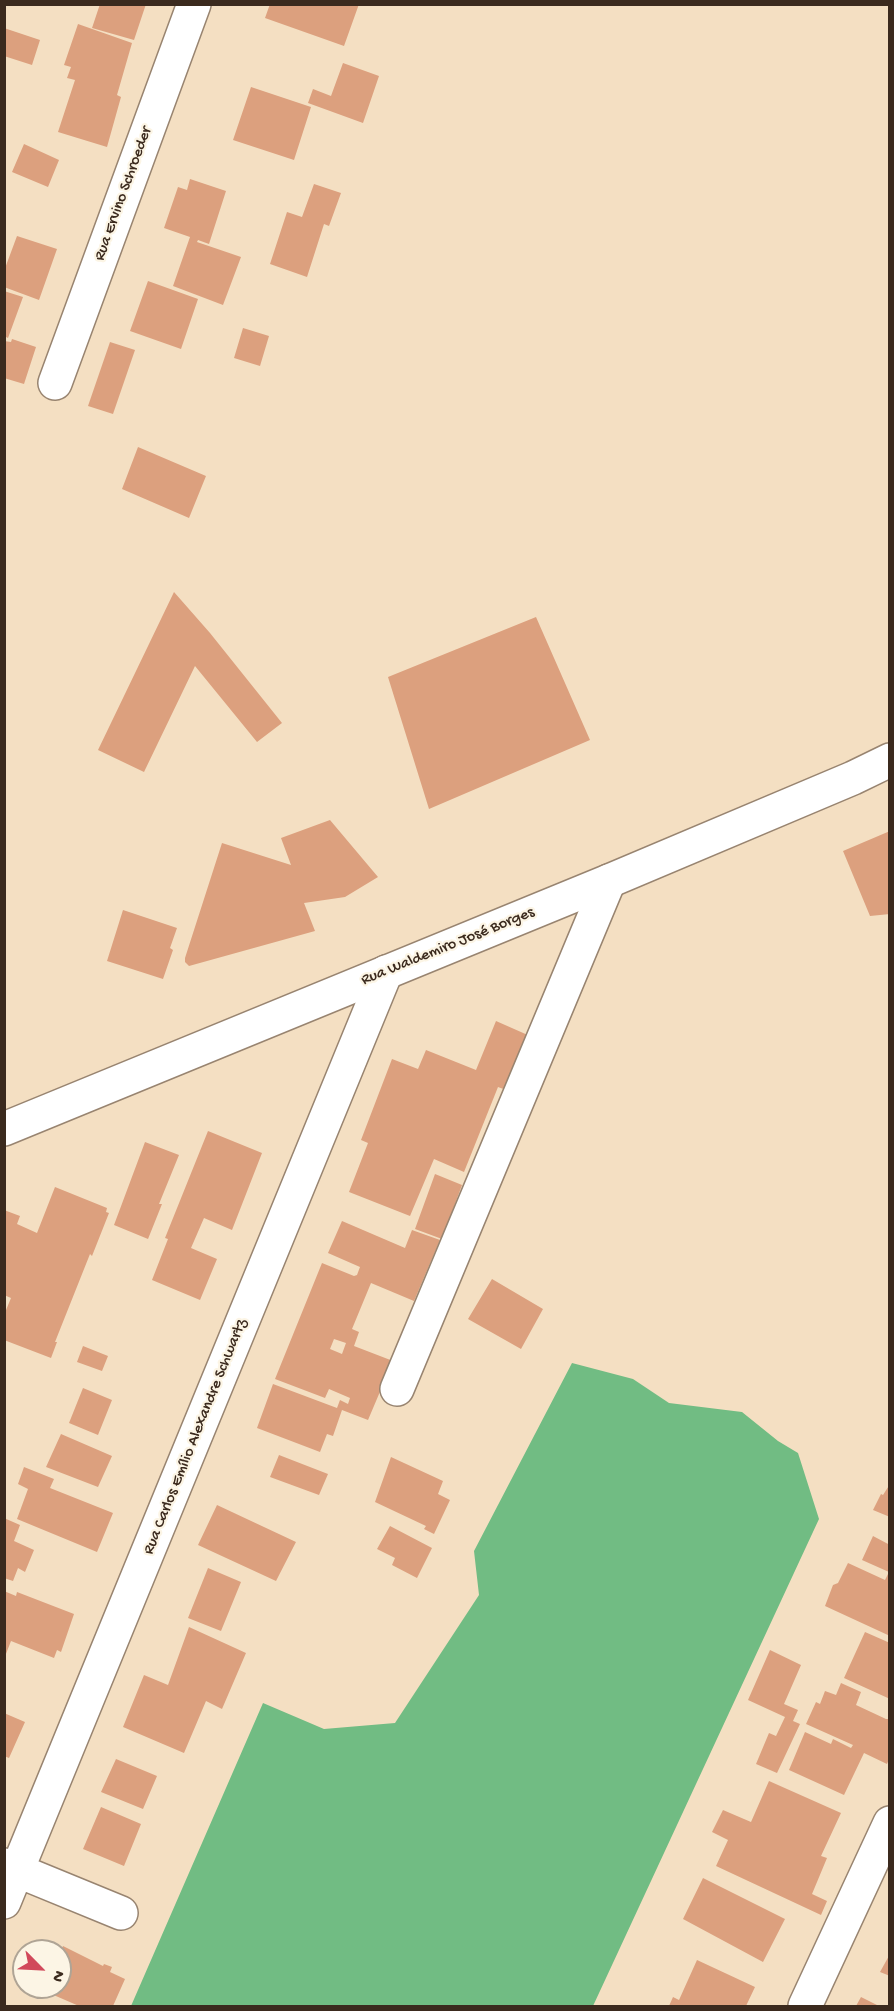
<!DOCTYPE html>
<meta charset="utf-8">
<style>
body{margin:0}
#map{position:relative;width:894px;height:2011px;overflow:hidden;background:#f4dfc2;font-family:"Gochi Hand",sans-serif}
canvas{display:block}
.frame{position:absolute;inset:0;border:6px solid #3b2a1e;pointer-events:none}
.north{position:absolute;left:12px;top:1939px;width:60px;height:60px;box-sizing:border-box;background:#fcf5e5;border:2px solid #afa495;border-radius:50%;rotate:114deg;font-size:16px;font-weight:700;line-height:24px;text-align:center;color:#3b2a1e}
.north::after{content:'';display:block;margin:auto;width:21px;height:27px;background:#d1495b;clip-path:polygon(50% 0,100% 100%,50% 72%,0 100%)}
</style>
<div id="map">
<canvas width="894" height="2011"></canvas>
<div class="frame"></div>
<div class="north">N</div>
</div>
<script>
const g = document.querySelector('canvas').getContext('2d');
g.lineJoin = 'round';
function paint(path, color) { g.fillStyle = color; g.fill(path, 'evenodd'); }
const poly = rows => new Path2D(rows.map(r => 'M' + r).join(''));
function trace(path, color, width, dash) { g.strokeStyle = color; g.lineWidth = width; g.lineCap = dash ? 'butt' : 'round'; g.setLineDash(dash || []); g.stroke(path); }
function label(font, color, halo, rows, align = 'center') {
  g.font = font + ' "Gochi Hand",sans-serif'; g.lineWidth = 4.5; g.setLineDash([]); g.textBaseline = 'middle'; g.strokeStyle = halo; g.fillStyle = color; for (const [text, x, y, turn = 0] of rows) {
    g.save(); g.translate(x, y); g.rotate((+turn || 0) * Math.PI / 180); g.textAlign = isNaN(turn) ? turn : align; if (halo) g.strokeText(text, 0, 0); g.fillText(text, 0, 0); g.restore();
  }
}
paint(poly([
 [572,1363,633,1379,669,1403,742,1412,778,1441,798,1453,819,1519,593,2006,131,2006,263,1703,324,1729,395,1723,479,1595,474,1551]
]), '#71bc83');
paint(poly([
 [100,4,146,4,134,40,92,28],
 [270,4,359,4,344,46,265,18],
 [78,24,132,43,117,95,121,97,107,147,58,132,75,80,67,78,71,67,64,65],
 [4,28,40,40,32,65,4,56],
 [343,63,379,76,363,123,308,103,313,89,331,96],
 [251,87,311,107,294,160,233,140],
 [24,144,59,160,48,187,12,172],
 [190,179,226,191,209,244,198,240,197,242,241,257,223,305,173,286,190,237,164,228,178,187,187,190],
 [314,184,341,193,329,226,324,224,307,277,270,264,287,212,302,217],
 [17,236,57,249,39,300,4,287,4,271],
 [148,281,198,299,181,349,130,331],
 [4,291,23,297,8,338,4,336],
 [243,328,269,336,260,366,234,358],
 [12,339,36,347,24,384,4,378,4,341,11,342],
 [110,342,135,350,113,414,88,406],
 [138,447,206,476,189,518,122,489],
 [174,592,210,633,282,723,257,742,195,666,144,772,98,750],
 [536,617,590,740,429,809,388,677],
 [330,820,378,877,345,897,304,903,315,931,189,966,185,962,185,958,222,843,291,865,281,838],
 [890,831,890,914,870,916,843,851],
 [123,910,177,928,170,948,173,950,163,979,107,961],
 [496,1021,530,1036,506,1090,498,1087,464,1172,434,1159,410,1216,349,1192,368,1143,361,1140,392,1059,418,1069,426,1050,476,1070],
 [208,1131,262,1153,232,1230,204,1218,191,1248,217,1259,200,1300,152,1280,168,1239,165,1238],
 [145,1142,179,1155,159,1204,162,1204,148,1239,114,1225],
 [435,1174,462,1185,442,1239,415,1229],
 [55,1187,107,1208,106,1212,109,1213,92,1256,90,1254,55,1342,57,1342,51,1358,4,1340,4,1315,11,1298,4,1295,4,1210,20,1216,17,1224,37,1233],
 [342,1221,405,1248,412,1230,440,1240,414,1301,371,1283,352,1329,359,1332,354,1346,393,1361,368,1420,342,1410,333,1436,327,1434,320,1452,257,1428,273,1384,337,1408,340,1400,348,1404,350,1398,329,1389,325,1398,275,1379,322,1263,354,1276,357,1275,360,1267,328,1253],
 [334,1339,346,1343,342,1354,330,1349],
 [492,1279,543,1309,521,1349,468,1319],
 [83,1346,108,1356,102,1371,77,1362],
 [83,1388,112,1400,98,1435,69,1423],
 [61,1434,112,1456,98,1487,46,1467],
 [279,1455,328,1474,319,1495,270,1477],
 [391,1457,443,1481,438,1494,450,1500,434,1534,424,1529,426,1526,375,1502],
 [24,1467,54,1479,50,1488,113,1513,97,1552,17,1519,28,1489,18,1484],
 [890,1484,890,1517,873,1510,881,1494,883,1495],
 [217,1505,296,1542,276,1581,198,1545],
 [4,1518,20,1525,14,1541,34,1550,25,1572,18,1568,13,1581,4,1578],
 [390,1526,432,1548,417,1578,392,1565,395,1558,377,1549],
 [873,1536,890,1545,890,1636,825,1606,833,1585,838,1583,848,1563,885,1580,889,1572,862,1560],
 [208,1568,241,1582,221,1631,188,1618],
 [4,1591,16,1596,17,1592,74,1614,61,1652,57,1650,54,1658,11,1641,4,1659],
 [189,1627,246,1653,222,1709,206,1701,184,1753,123,1727,144,1675,168,1685],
 [865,1632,890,1643,890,1699,844,1678],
 [770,1650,801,1665,784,1704,798,1710,793,1721,800,1724,777,1773,756,1764,769,1733,776,1736,785,1717,748,1700],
 [841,1683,861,1692,856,1705,886,1719,890,1719,890,1757,887,1764,864,1753,844,1795,789,1770,805,1732,831,1744,833,1739,851,1748,853,1745,806,1724,816,1702,820,1704,825,1691,836,1695],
 [4,1713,25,1722,9,1758,4,1756],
 [116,1759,157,1776,143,1809,101,1792],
 [769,1781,841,1813,821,1856,827,1858,812,1894,827,1901,821,1915,716,1866,728,1840,712,1832,723,1810,751,1822],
 [101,1807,141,1824,124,1866,83,1849],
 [703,1878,785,1919,763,1962,683,1919],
 [63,1946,103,1966,104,1964,112,1967,110,1972,125,1979,113,2006,79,2006,42,1990,44,1987,60,1987,60,1953],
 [890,1954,890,1976,880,1972],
 [697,1960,755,1987,746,2006,669,2006,673,1997,679,2000],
 [861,1997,879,2006,856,2006]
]), '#dca07e');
const minor = poly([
 [55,383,194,4],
 [397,1389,609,881],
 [4,1865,121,1913],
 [4,1902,386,972],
 [805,2006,890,1823]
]);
const major = poly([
 [4,1129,609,881,853,778,890,760]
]);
trace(minor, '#988470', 36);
trace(major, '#988470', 36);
trace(minor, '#fff', 33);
trace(major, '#fff', 33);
label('16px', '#3b2a1e', '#fcf5e5', [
 ["Rua Ervino Schroeder",124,194,-70],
 ["Rua Waldemiro José Borges",448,947,-22],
 ["Rua Carlos Emílio Alexandre Schwartz",196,1437,-68]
]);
</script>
